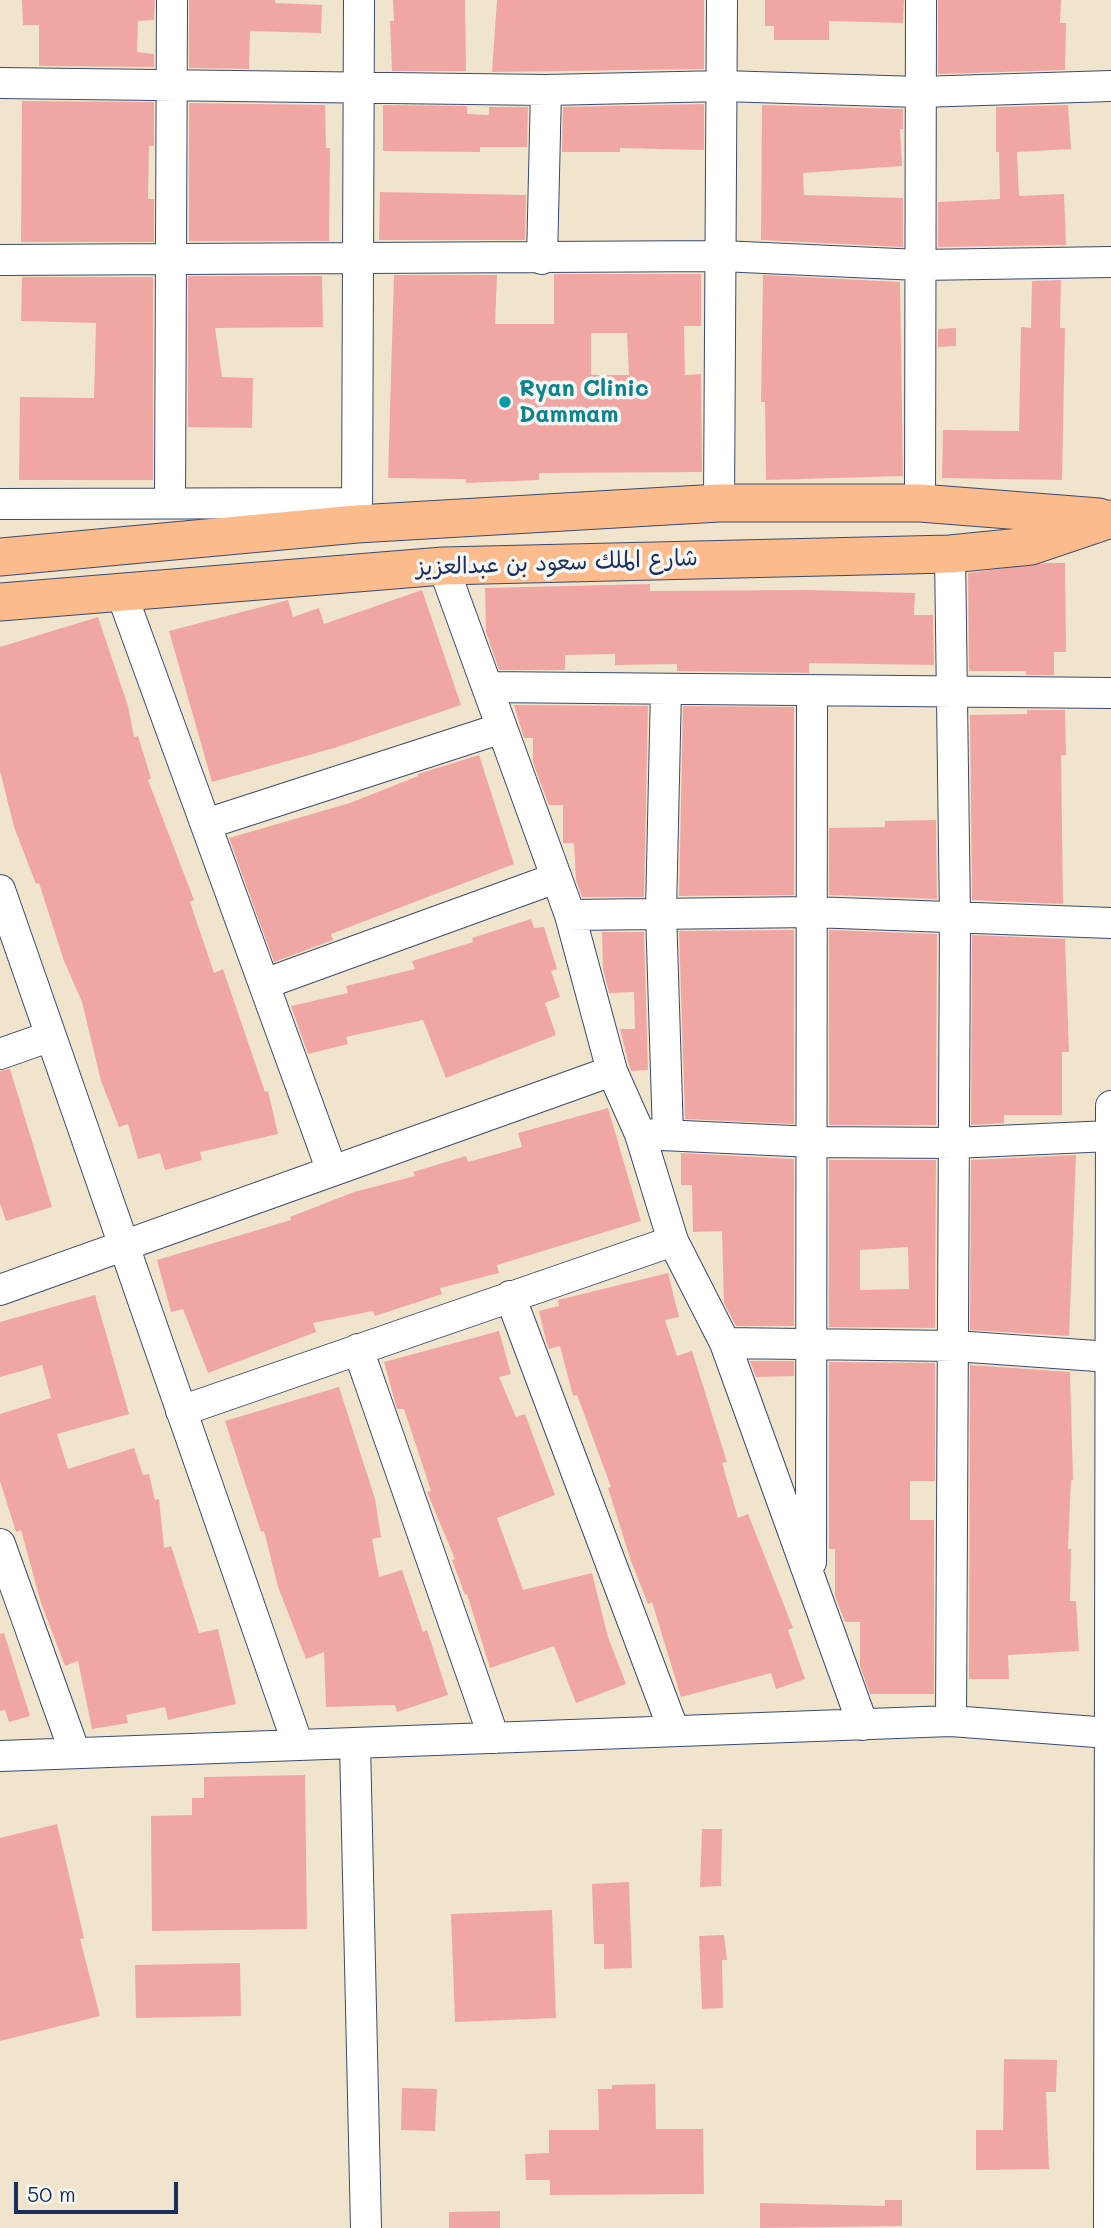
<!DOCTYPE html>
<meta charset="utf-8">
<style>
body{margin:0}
#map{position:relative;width:1111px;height:2228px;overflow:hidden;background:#f0e5cc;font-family:Mali,sans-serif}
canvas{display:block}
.scale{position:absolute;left:14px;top:2182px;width:164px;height:32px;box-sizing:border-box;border:4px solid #1b2f5e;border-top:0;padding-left:9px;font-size:21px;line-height:24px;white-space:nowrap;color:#1b2f5e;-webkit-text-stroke:5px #f6f6f2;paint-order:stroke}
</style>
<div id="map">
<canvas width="1111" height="2228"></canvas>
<div class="scale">50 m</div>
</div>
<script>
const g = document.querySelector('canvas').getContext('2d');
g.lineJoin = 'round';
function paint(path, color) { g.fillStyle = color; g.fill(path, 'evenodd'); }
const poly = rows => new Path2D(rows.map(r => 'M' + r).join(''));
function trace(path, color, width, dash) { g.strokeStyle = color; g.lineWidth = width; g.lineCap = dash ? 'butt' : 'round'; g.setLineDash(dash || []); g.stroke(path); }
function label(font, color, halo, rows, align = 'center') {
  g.font = font + ' Mali,"Playpen Sans Arabic",sans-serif'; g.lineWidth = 7; g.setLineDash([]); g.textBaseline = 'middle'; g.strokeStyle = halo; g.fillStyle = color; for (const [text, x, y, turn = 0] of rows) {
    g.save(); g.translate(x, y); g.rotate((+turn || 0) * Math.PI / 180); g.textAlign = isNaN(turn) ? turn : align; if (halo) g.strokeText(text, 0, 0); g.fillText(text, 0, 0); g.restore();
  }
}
paint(poly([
 [22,0,155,0,154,20,138,21,137,52,154,54,154,67,39,66,39,25,23,25],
 [189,0,275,0,275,3,322,5,321,33,250,31,249,69,189,68],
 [393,0,465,0,466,71,392,71,390,21,394,21],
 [497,0,704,0,704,69,492,72],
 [765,0,904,0,903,23,829,21,829,40,774,40,774,26,765,26],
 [938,0,1061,0,1060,23,1066,23,1065,70,938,74],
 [22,101,154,102,154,146,149,146,148,199,154,199,154,242,21,242],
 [189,103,325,105,326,148,330,148,329,241,189,241],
 [704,104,704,150,620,148,620,152,562,152,563,107],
 [383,105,467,106,467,114,489,115,489,107,528,107,527,147,480,147,480,152,383,151],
 [762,105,903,109,903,129,900,129,902,166,803,173,804,195,903,198,903,247,761,240],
 [1068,105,1071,149,1017,152,1019,196,1064,194,1066,245,938,247,938,202,1000,199,999,152,996,152,996,107],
 [380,192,526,195,525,240,379,240],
 [554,274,701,274,701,326,684,326,685,375,701,374,702,472,539,473,539,480,466,483,466,479,388,478,394,275,497,275,495,324,554,324],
 [591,333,627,333,629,375,591,375],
 [763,275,900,282,903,476,766,480,765,402,761,402],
 [188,276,322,276,323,327,215,328,222,377,253,378,252,428,188,427],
 [22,277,153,277,153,480,19,480,20,397,94,398,96,323,21,321],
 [1061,280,1060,328,1065,328,1062,480,942,478,943,430,1019,431,1021,327,1031,328,1032,281],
 [956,328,956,346,938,347,938,329],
 [1047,563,1065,563,1066,652,1054,652,1054,675,1026,675,1026,671,969,671,968,573],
 [650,584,650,591,809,590,915,593,914,615,933,615,934,665,809,663,809,673,677,671,677,664,615,665,615,654,565,655,565,670,499,670,486,632,485,588],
 [422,590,461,705,334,748,212,782,169,631,288,600,293,617,319,608,324,624],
 [98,617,128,706,134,737,138,736,151,778,148,780,194,900,190,902,214,973,223,969,265,1092,268,1091,278,1134,200,1152,202,1160,165,1170,160,1153,138,1159,128,1124,119,1127,101,1081,82,1002,64,961,39,883,36,884,14,827,0,771,0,647],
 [514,705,648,706,644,897,582,897,576,880,574,843,563,843,563,805,549,805,533,763,533,738,524,738],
 [683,706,794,707,794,895,679,896],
 [1027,710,1065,710,1066,755,1061,755,1063,904,972,900,970,715,1027,714],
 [479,755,514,864,331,934,333,940,274,962,229,838,350,803,418,776,418,774],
 [936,820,937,899,829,895,829,828,885,827,885,821],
 [531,919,534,928,544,927,557,969,551,971,560,997,545,1003,556,1035,446,1078,423,1020,346,1037,348,1044,308,1054,291,1006,348,993,346,986,415,969,412,961,473,942,472,938],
 [794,930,794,1124,685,1119,679,931],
 [829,930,937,934,936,1125,829,1125],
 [602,932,644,932,648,1070,631,1071,629,1065,620,1029,635,1029,634,992,609,993,603,969],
 [972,935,1065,939,1069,1052,1062,1052,1062,1115,1004,1115,1004,1123,971,1125],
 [10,1069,52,1207,6,1221,0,1203,0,1071],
 [608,1108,641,1221,497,1265,499,1273,440,1288,442,1294,375,1316,373,1311,313,1323,316,1332,208,1373,183,1309,171,1312,157,1260,291,1220,290,1217,354,1192,415,1176,413,1172,466,1156,468,1162,522,1147,518,1133],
 [681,1153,794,1159,794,1326,736,1326,724,1303,722,1231,693,1232,692,1185,681,1185],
 [1076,1155,1069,1336,970,1330,971,1160],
 [829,1160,936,1160,935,1328,829,1327],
 [908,1247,909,1289,860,1290,860,1250],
 [668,1273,679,1317,665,1320,677,1356,692,1351,727,1462,722,1463,738,1518,748,1514,793,1628,788,1630,805,1679,776,1689,771,1673,681,1697,652,1602,648,1604,631,1561,608,1488,611,1487,577,1395,573,1396,560,1346,549,1349,546,1341,539,1311,559,1306,558,1300],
 [95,1295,129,1414,57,1434,68,1469,134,1448,143,1475,149,1474,155,1500,159,1499,164,1548,171,1546,199,1633,218,1629,236,1704,168,1720,165,1707,126,1715,128,1723,92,1729,78,1661,65,1666,41,1603,21,1530,16,1532,0,1481,0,1414,51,1398,42,1365,0,1377,0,1322],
 [499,1331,511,1374,499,1377,516,1417,525,1414,555,1495,497,1518,523,1590,592,1573,608,1637,626,1684,576,1703,554,1646,490,1668,467,1594,465,1595,452,1560,455,1559,427,1492,431,1491,404,1409,397,1409,384,1362],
 [750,1361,794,1361,794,1376,756,1377],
 [829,1362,935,1363,935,1481,910,1481,910,1520,934,1520,934,1694,870,1694,860,1666,860,1622,845,1622,835,1596,835,1549,829,1549],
 [970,1365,1070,1372,1073,1480,1071,1480,1068,1549,1071,1549,1070,1601,1076,1601,1079,1651,1008,1655,1009,1679,969,1679],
 [339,1387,375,1499,381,1537,372,1539,379,1577,402,1570,423,1632,427,1630,448,1695,397,1712,395,1705,326,1707,324,1652,306,1659,278,1587,264,1531,261,1532,225,1421],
 [4,1633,30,1716,9,1722,5,1710,0,1711,0,1634],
 [305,1775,307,1929,152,1931,151,1816,192,1815,192,1798,204,1798,204,1777],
 [57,1824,84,1938,80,1939,100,2016,0,2041,0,1838],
 [702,1829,722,1829,721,1886,700,1887],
 [629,1882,632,1968,604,1969,604,1944,594,1944,592,1884],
 [552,1910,556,2018,455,2022,451,1914],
 [724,1935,727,1960,722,1960,723,2008,702,2009,699,1936],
 [240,1963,241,2016,136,2018,135,1965],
 [1004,2059,1057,2060,1056,2092,1046,2092,1049,2169,976,2170,976,2130,1003,2130],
 [655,2084,656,2129,703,2129,704,2194,550,2195,550,2180,526,2180,525,2154,549,2153,549,2130,599,2130,598,2089,612,2089,612,2085],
 [402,2088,437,2089,435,2131,401,2130],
 [885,2200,902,2200,902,2226,760,2228,760,2203,885,2206],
 [500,2211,500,2228,449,2228,449,2212]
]), '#f0a7a4');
const minor = poly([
 [0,83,546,90,722,86,919,92,1111,86],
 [542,259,546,90],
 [0,260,721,256,919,265,1111,262],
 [170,503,172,0],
 [719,503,722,0],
 [920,503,921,0],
 [0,504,357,503],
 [357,524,359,0],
 [950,554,955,918,951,1721],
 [443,566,570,915,612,1071,640,1134,673,1241,725,1343,863,1725],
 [121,592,332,1171],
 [487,687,1111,693],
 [666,689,661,912,668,1135],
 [206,824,502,728],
 [0,890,298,1745],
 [570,915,812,912,1111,923],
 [264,984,556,878],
 [0,1054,51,1036],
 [640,1134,813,1142,953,1143,1110,1136],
 [0,1290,612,1071],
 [510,1296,674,1731],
 [725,1343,955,1346,1111,1357],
 [358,1349,494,1738],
 [181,1411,673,1241],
 [0,1544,75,1753],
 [811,1562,812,691],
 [355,1743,366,2228],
 [0,1756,951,1721,1109,1733],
 [1109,2228,1111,1106]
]);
const major = poly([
 [0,557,357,524,719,503,920,503,1099,517],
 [0,602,443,566,950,554,1031,546,1111,519]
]);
trace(minor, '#3b4a6e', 32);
trace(major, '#3b4a6e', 39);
trace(minor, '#fff', 30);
trace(major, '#fbbb8d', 37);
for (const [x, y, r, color] of [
 [505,402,7,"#0f9aa8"]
]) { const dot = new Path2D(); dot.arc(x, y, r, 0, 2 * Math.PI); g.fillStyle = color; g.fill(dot); trace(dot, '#f6f6f2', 2.5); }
label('bold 23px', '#0d838f', '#f6f6f2', [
 ["Ryan Clinic",519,389],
 ["Dammam",519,415]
], 'left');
label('23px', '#1b2f5e', '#f6f6f2', [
 ["شارع الملك سعود بن عبدالعزيز",557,563,-2]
]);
</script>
